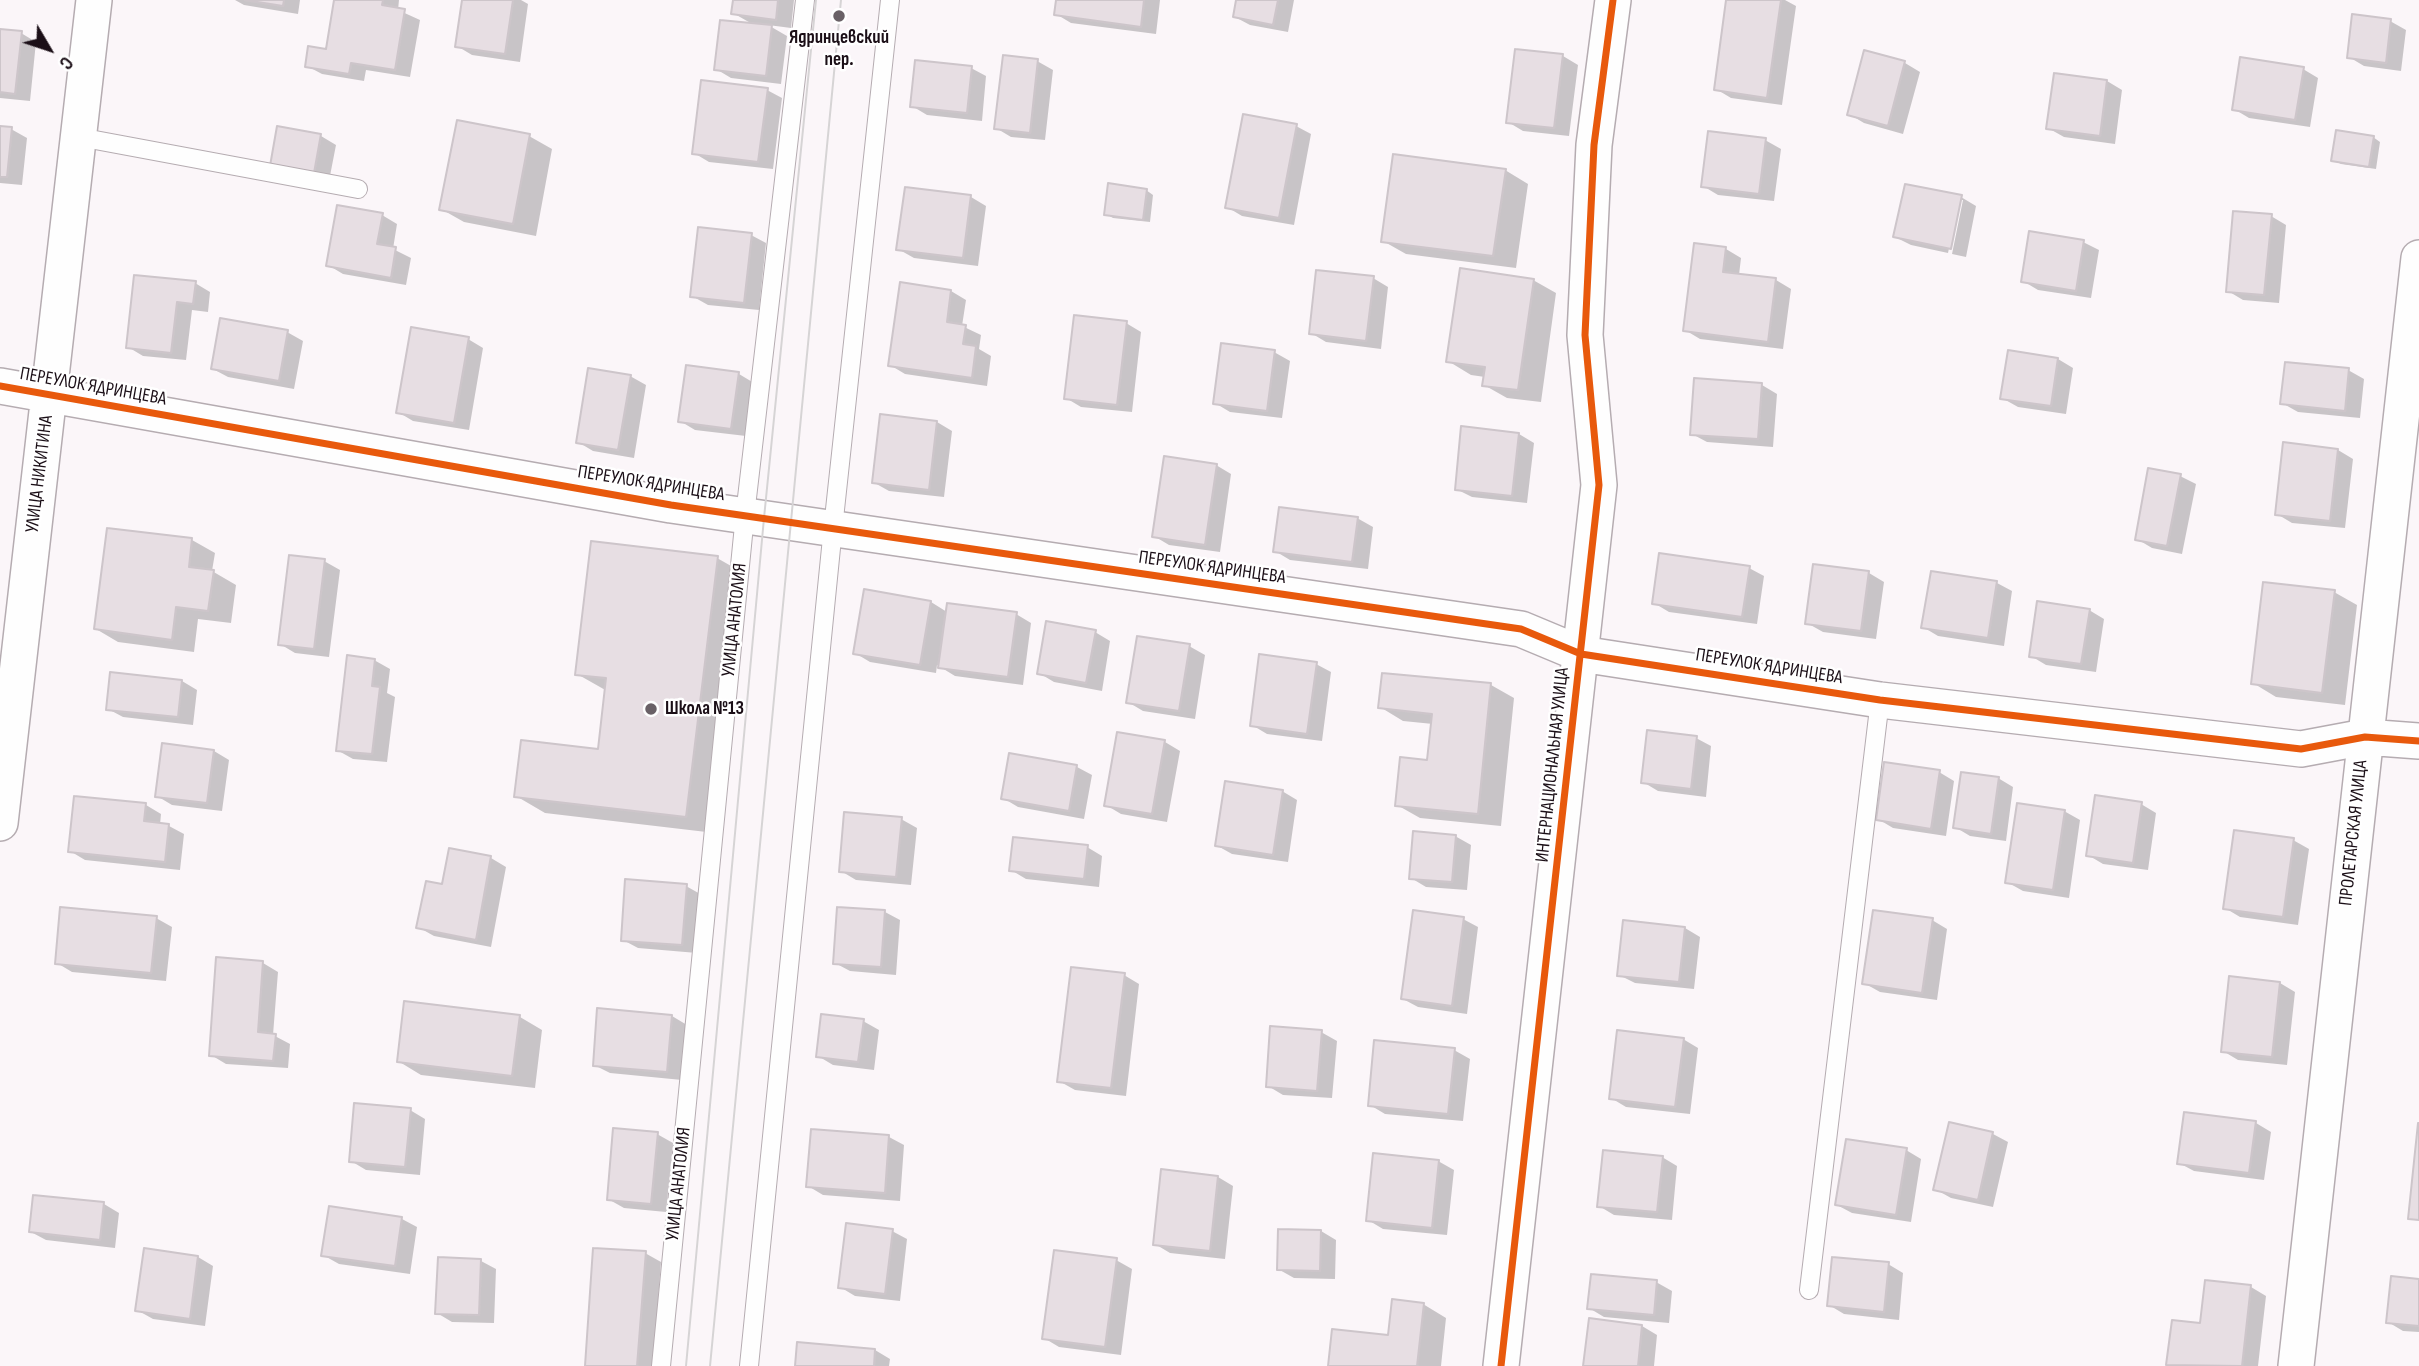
<!DOCTYPE html>
<meta charset="utf-8">
<style>
body{margin:0}
#map{position:relative;width:2419px;height:1366px;overflow:hidden;background:#fbf6f9;font-family:"Sofia Sans Condensed",sans-serif}
canvas{display:block}
.north{position:absolute;left:14px;top:14px;width:70px;height:70px;-webkit-text-stroke:5px #fff;paint-order:stroke;rotate:129deg;font-size:19px;font-weight:700;line-height:28px;text-align:center;color:#1b0f17}
.north::after{content:'';display:block;margin:auto;width:24px;height:32px;background:#1b0f17;clip-path:polygon(50% 0,100% 100%,50% 72%,0 100%)}
</style>
<div id="map">
<canvas width="2419" height="1366"></canvas>
<div class="north">С</div>
</div>
<script>
const g = document.querySelector('canvas').getContext('2d');
g.lineJoin = 'round';
function paint(path, color) { g.fillStyle = color; g.fill(path, 'evenodd'); }
const poly = rows => new Path2D(rows.map(r => 'M' + r).join(''));
function trace(path, color, width, dash) { g.strokeStyle = color; g.lineWidth = width; g.lineCap = dash ? 'butt' : 'round'; g.setLineDash(dash || []); g.stroke(path); }
function label(font, color, halo, rows, align = 'center') {
  g.font = font + ' "Sofia Sans Condensed",sans-serif'; g.lineWidth = 5; g.setLineDash([]); g.textBaseline = 'middle'; g.strokeStyle = halo; g.fillStyle = color; for (const [text, x, y, turn = 0] of rows) {
    g.save(); g.translate(x, y); g.rotate((+turn || 0) * Math.PI / 180); g.textAlign = isNaN(turn) ? turn : align; if (halo) g.strokeText(text, 0, 0); g.fillText(text, 0, 0); g.restore();
  }
}
paint(poly([
 [235,0,300,0,298,14,244,5],
 [336,0,399,0,398,10,420,20,410,77,366,70,364,81,322,74,307,66,328,51],
 [464,0,521,0,528,4,520,62,472,55,457,46],
 [735,0,794,0,791,28,768,25,787,36,781,84,731,78,716,69,754,25,733,13],
 [1058,0,1160,0,1156,34,1071,23,1056,14],
 [1238,0,1294,0,1288,32,1250,25,1235,17],
 [1728,0,1785,0,1796,6,1782,105,1731,98,1716,89],
 [2390,21,2406,30,2401,71,2364,66,2349,57],
 [0,31,21,33,36,42,30,101,0,98],
 [1517,50,1563,56,1578,65,1569,136,1523,131,1508,122],
 [1865,52,1905,63,1920,72,1903,134,1864,123,1849,114],
 [1037,61,1053,70,1045,140,1011,137,996,128],
 [971,68,986,76,982,121,927,115,912,106],
 [2303,69,2318,78,2310,127,2249,118,2234,109],
 [2107,81,2122,90,2115,144,2064,137,2048,128],
 [767,90,782,98,773,169,709,162,694,153],
 [1296,126,1311,134,1294,225,1242,216,1227,207],
 [0,128,11,129,27,138,22,185,0,183],
 [321,136,336,145,329,181,287,174],
 [529,136,552,149,536,236,464,222,441,209],
 [2373,137,2380,142,2376,169,2341,164,2333,160],
 [1765,140,1781,149,1774,201,1718,195,1703,186],
 [1505,170,1528,184,1516,268,1406,254,1383,241],
 [1146,190,1153,195,1150,222,1113,218,1106,214],
 [971,197,986,206,978,266,914,258,898,249],
 [1961,197,1976,206,1966,257,1952,254,1963,200,1959,200,1948,253,1911,245,1895,237],
 [382,215,397,224,393,249,411,258,406,285,343,274,328,265],
 [2271,216,2286,225,2279,303,2243,300,2228,291],
 [751,235,766,243,759,310,708,305,692,296],
 [2083,242,2099,250,2091,298,2038,290,2023,281],
 [1726,249,1741,258,1739,275,1776,280,1791,289,1783,349,1700,339,1685,330],
 [1373,278,1388,287,1381,349,1326,342,1311,333],
 [1533,280,1556,293,1541,402,1507,398,1484,385,1485,377,1471,375,1448,361],
 [195,283,210,292,208,312,192,310,186,360,143,356,128,347],
 [951,291,966,300,962,326,981,335,979,349,991,356,987,386,905,374,890,365],
 [1126,323,1141,332,1132,412,1081,407,1066,398],
 [287,332,303,341,294,389,228,377,213,369],
 [468,339,483,348,469,430,413,421,398,412],
 [1274,352,1290,361,1282,418,1230,412,1215,403],
 [2058,359,2073,368,2066,414,2018,407,2002,398],
 [2348,370,2364,379,2360,418,2298,412,2282,403],
 [739,374,754,383,746,436,695,430,680,421],
 [630,376,646,385,634,458,593,451,578,442],
 [1762,385,1777,394,1773,447,1707,442,1692,434],
 [937,422,952,431,944,497,889,491,873,482],
 [1519,434,1534,443,1527,503,1472,497,1456,489],
 [2338,450,2353,459,2345,528,2292,523,2277,514],
 [1216,465,1231,474,1220,552,1169,545,1154,536],
 [2180,476,2196,484,2182,554,2152,548,2137,539],
 [1357,518,1373,527,1368,569,1290,560,1275,551],
 [108,530,192,540,215,553,212,571,236,585,231,623,198,619,194,652,118,642,96,629],
 [717,558,747,575,715,833,545,813,516,796,599,751,607,691,577,674],
 [324,561,340,570,329,657,295,653,280,644],
 [1749,568,1764,576,1757,624,1669,612,1654,603],
 [1869,573,1884,582,1876,639,1823,632,1807,623],
 [1997,583,2012,591,2004,646,1938,636,1923,627],
 [866,591,931,602,947,612,1016,614,1031,623,1023,685,955,676,937,665,936,673,870,662,855,653],
 [2334,592,2357,605,2345,705,2276,697,2253,683],
 [2089,610,2104,619,2096,672,2046,665,2031,656],
 [1095,632,1110,641,1102,691,1054,682,1039,673],
 [1189,646,1205,655,1195,719,1143,711,1128,702],
 [374,660,390,669,387,693,395,697,387,762,353,759,337,750],
 [1316,664,1331,672,1322,741,1267,734,1252,725],
 [182,681,197,690,193,725,123,717,108,709],
 [1491,685,1514,698,1501,826,1420,818,1397,805,1429,762,1433,724,1403,721,1380,707],
 [1696,738,1711,746,1706,797,1658,791,1643,782],
 [1165,742,1180,751,1167,822,1121,814,1106,805],
 [214,751,229,760,222,811,172,805,157,796],
 [1011,755,1077,767,1092,775,1084,819,1018,807,1003,798],
 [1939,772,1954,781,1946,836,1893,828,1878,819],
 [1998,778,2013,787,2006,841,1970,836,1955,827],
 [1282,791,1297,800,1288,862,1232,854,1216,845],
 [2141,804,2156,813,2148,870,2103,864,2088,855],
 [146,805,161,814,160,825,169,826,184,834,180,870,85,860,70,851],
 [2064,811,2080,820,2069,898,2023,891,2007,882],
 [901,819,917,828,911,885,856,880,841,871],
 [1455,836,1471,845,1467,890,1426,887,1411,878],
 [2293,840,2309,849,2298,925,2240,917,2225,908],
 [1087,847,1102,856,1099,887,1026,879,1011,870],
 [450,850,491,858,506,867,491,947,434,936,418,927,443,886],
 [686,886,702,895,697,953,638,948,623,940],
 [885,912,900,920,896,975,850,971,835,963],
 [156,918,172,927,166,981,72,972,57,963],
 [1463,919,1478,927,1467,1014,1418,1007,1403,999],
 [1932,920,1947,929,1937,1000,1880,992,1864,983],
 [1685,928,1700,937,1694,989,1635,983,1619,975],
 [263,963,278,972,273,1035,290,1044,288,1068,226,1064,211,1055],
 [1124,975,1139,984,1126,1096,1075,1090,1059,1081],
 [2280,983,2295,992,2287,1065,2238,1060,2223,1051],
 [672,1016,687,1025,682,1080,610,1073,594,1065],
 [520,1017,542,1030,535,1088,421,1075,398,1061],
 [863,1021,879,1030,874,1070,833,1065,818,1056],
 [1321,1032,1337,1041,1332,1098,1283,1095,1268,1086],
 [1683,1039,1698,1048,1690,1114,1626,1107,1611,1098],
 [1454,1050,1470,1059,1463,1121,1385,1114,1370,1105],
 [410,1110,425,1119,420,1175,366,1170,351,1161],
 [2256,1123,2271,1132,2264,1180,2194,1171,2179,1163],
 [1950,1124,1993,1134,2008,1142,1993,1207,1951,1198,1935,1189],
 [657,1134,673,1143,666,1212,624,1208,608,1199],
 [889,1137,904,1145,900,1201,823,1195,808,1186],
 [1906,1150,1921,1159,1911,1222,1852,1213,1837,1205],
 [1662,1157,1677,1166,1672,1220,1614,1215,1599,1206],
 [1438,1161,1454,1170,1447,1235,1383,1229,1368,1220],
 [1218,1177,1233,1186,1225,1259,1170,1253,1155,1244],
 [104,1204,119,1213,115,1248,46,1240,31,1232],
 [402,1219,417,1227,410,1274,339,1264,323,1255],
 [892,1231,907,1239,900,1301,855,1296,840,1287],
 [1321,1231,1336,1240,1335,1279,1294,1278,1278,1269],
 [645,1253,661,1262,653,1366,587,1366],
 [198,1257,213,1266,205,1326,153,1319,137,1310],
 [1116,1260,1132,1269,1121,1355,1059,1347,1044,1338],
 [481,1261,496,1269,494,1323,452,1322,437,1313],
 [1888,1264,1903,1273,1899,1320,1844,1314,1829,1305],
 [2419,1280,2419,1332,2403,1331,2388,1322],
 [1656,1282,1672,1291,1669,1323,1604,1317,1589,1308],
 [2207,1282,2251,1287,2266,1296,2258,1366,2172,1366,2168,1364,2201,1325],
 [1423,1304,1446,1318,1441,1366,1330,1366,1390,1337],
 [1642,1326,1657,1335,1654,1366,1585,1366],
 [875,1350,890,1359,889,1366,796,1366]
]), '#0003');
const building = poly([
 [245,0,284,0,283,6,245,0],
 [334,0,383,0,382,5,405,9,395,70,351,63,349,74,305,67,308,46,326,49,334,0],
 [462,0,513,0,505,54,455,47,462,0],
 [733,0,778,0,776,20,731,14,733,0],
 [1056,0,1144,0,1141,27,1054,15,1056,0],
 [1236,0,1278,0,1273,25,1233,17,1236,0],
 [1726,0,1781,0,1767,98,1714,90,1726,0],
 [2352,14,2391,19,2386,63,2347,58,2352,14],
 [720,20,772,25,766,76,714,70,720,20],
 [0,29,22,31,15,94,0,92,0,29],
 [1515,49,1563,54,1554,128,1506,123,1515,49],
 [1864,50,1905,61,1888,126,1847,115,1864,50],
 [1003,55,1038,59,1030,133,994,129,1003,55],
 [2240,57,2304,67,2295,120,2232,110,2240,57],
 [915,60,972,66,967,113,910,107,915,60],
 [2054,73,2107,80,2100,136,2046,129,2054,73],
 [701,80,768,88,758,162,692,154,701,80],
 [1243,114,1297,124,1279,218,1225,208,1243,114],
 [457,120,530,134,513,224,439,210,457,120],
 [0,126,12,127,7,177,0,177,0,126],
 [277,126,321,134,314,173,270,166,277,126],
 [2336,130,2374,136,2369,167,2331,161,2336,130],
 [1708,131,1766,138,1759,194,1701,187,1708,131],
 [1393,154,1506,169,1493,256,1381,242,1393,154],
 [1108,183,1147,189,1143,220,1104,215,1108,183],
 [1905,184,1962,195,1951,249,1893,237,1905,184],
 [905,187,971,195,963,258,896,250,905,187],
 [337,205,383,213,377,244,396,247,391,278,326,266,337,205],
 [2233,211,2272,214,2264,295,2226,292,2233,211],
 [698,227,752,233,744,303,690,297,698,227],
 [2029,231,2084,240,2076,291,2021,282,2029,231],
 [1694,243,1726,247,1723,272,1776,278,1768,342,1683,331,1694,243],
 [1460,268,1534,279,1518,390,1482,386,1485,367,1446,362,1460,268],
 [1316,270,1374,276,1366,341,1309,334,1316,270],
 [134,275,196,281,193,304,177,302,171,353,126,348,134,275],
 [900,282,951,290,947,322,966,325,963,344,976,346,972,378,888,366,900,282],
 [1074,315,1127,321,1117,405,1064,399,1074,315],
 [220,318,288,330,279,381,211,369,220,318],
 [411,327,469,337,454,423,396,413,411,327],
 [1221,343,1275,350,1267,411,1213,404,1221,343],
 [2008,350,2058,358,2051,406,2000,399,2008,350],
 [2285,362,2349,368,2345,411,2280,404,2285,362],
 [686,365,739,372,731,429,678,422,686,365],
 [588,368,631,375,618,450,576,443,588,368],
 [1694,378,1762,383,1758,439,1690,435,1694,378],
 [880,414,937,421,929,490,872,483,880,414],
 [1461,426,1519,433,1512,496,1455,490,1461,426],
 [2283,442,2338,449,2330,521,2275,515,2283,442],
 [1164,456,1217,464,1205,545,1152,537,1164,456],
 [2148,468,2181,474,2167,546,2135,540,2148,468],
 [1279,507,1358,517,1352,562,1273,552,1279,507],
 [107,528,192,538,189,567,214,570,208,611,176,607,172,640,94,629,107,528],
 [591,541,718,556,686,817,514,797,521,740,598,749,606,678,575,675,591,541],
 [1659,553,1750,566,1742,617,1652,604,1659,553],
 [289,555,325,559,314,649,278,645,289,555],
 [1813,564,1869,571,1861,631,1805,624,1813,564],
 [1931,571,1997,581,1988,638,1921,628,1931,571],
 [2263,582,2335,590,2322,693,2251,684,2263,582],
 [864,589,931,601,920,665,853,654,864,589],
 [2037,601,2090,609,2081,664,2029,657,2037,601],
 [947,603,1017,612,1008,677,938,668,947,603],
 [1046,621,1096,630,1086,683,1037,674,1046,621],
 [1137,636,1190,644,1179,711,1126,703,1137,636],
 [1259,654,1317,662,1307,734,1250,726,1259,654],
 [347,655,375,659,372,686,380,687,372,754,336,751,347,655],
 [110,672,182,680,178,717,106,710,110,672],
 [1382,673,1491,683,1478,814,1395,806,1400,757,1427,760,1432,714,1378,708,1382,673],
 [1647,730,1697,736,1691,789,1641,783,1647,730],
 [1117,732,1165,740,1152,814,1104,806,1117,732],
 [162,743,214,750,207,803,155,797,162,743],
 [1009,753,1077,765,1069,811,1001,799,1009,753],
 [1884,762,1940,770,1931,829,1876,820,1884,762],
 [1961,772,1999,777,1991,834,1953,828,1961,772],
 [1225,781,1283,790,1273,855,1215,846,1225,781],
 [2095,795,2142,802,2133,863,2086,856,2095,795],
 [74,796,146,803,144,821,169,824,165,862,68,852,74,796],
 [2017,803,2065,810,2053,890,2005,883,2017,803],
 [844,812,902,817,896,877,839,872,844,812],
 [2234,830,2294,838,2283,917,2223,909,2234,830],
 [1413,831,1456,835,1452,882,1409,879,1413,831],
 [1013,837,1088,845,1084,879,1009,871,1013,837],
 [449,848,491,856,476,940,416,928,426,881,442,884,449,848],
 [625,879,687,884,682,945,621,941,625,879],
 [60,907,157,916,151,973,55,964,60,907],
 [837,907,885,910,881,967,833,964,837,907],
 [1413,910,1464,917,1452,1006,1401,999,1413,910],
 [1873,910,1933,918,1922,993,1862,984,1873,910],
 [1623,920,1685,927,1679,982,1617,976,1623,920],
 [216,957,263,961,258,1032,276,1034,273,1061,209,1056,216,957],
 [1071,967,1125,973,1111,1088,1057,1082,1071,967],
 [2229,976,2280,982,2272,1057,2221,1052,2229,976],
 [404,1001,520,1015,512,1076,397,1062,404,1001],
 [597,1008,672,1015,667,1072,593,1066,597,1008],
 [821,1014,864,1019,858,1062,816,1057,821,1014],
 [1270,1026,1322,1030,1317,1091,1266,1087,1270,1026],
 [1617,1030,1684,1038,1675,1107,1609,1099,1617,1030],
 [1374,1040,1455,1048,1448,1114,1368,1106,1374,1040],
 [354,1103,411,1108,405,1167,349,1162,354,1103],
 [2184,1112,2256,1121,2249,1173,2177,1164,2184,1112],
 [1949,1122,1993,1132,1978,1200,1933,1190,1949,1122],
 [2418,1123,2419,1123,2419,1220,2408,1219,2418,1123],
 [613,1128,658,1132,651,1204,607,1200,613,1128],
 [811,1129,889,1135,885,1193,806,1187,811,1129],
 [1846,1139,1907,1148,1896,1215,1835,1205,1846,1139],
 [1603,1150,1663,1156,1657,1212,1597,1207,1603,1150],
 [1373,1153,1439,1160,1432,1228,1366,1221,1373,1153],
 [1161,1169,1218,1176,1210,1251,1153,1245,1161,1169],
 [33,1195,104,1202,100,1240,29,1232,33,1195],
 [329,1206,402,1217,395,1266,321,1256,329,1206],
 [846,1223,893,1229,885,1294,838,1288,846,1223],
 [1278,1229,1321,1230,1320,1271,1277,1270,1278,1229],
 [144,1248,198,1256,190,1319,135,1311,144,1248],
 [593,1248,646,1251,637,1366,585,1366,593,1248],
 [1054,1250,1117,1258,1105,1347,1042,1339,1054,1250],
 [438,1257,481,1259,479,1315,435,1314,438,1257],
 [1832,1257,1889,1262,1884,1312,1827,1306,1832,1257],
 [1591,1274,1657,1280,1654,1315,1587,1309,1591,1274],
 [2391,1276,2419,1279,2419,1326,2386,1323,2391,1276],
 [2205,1280,2251,1285,2242,1366,2166,1365,2172,1320,2200,1323,2205,1280],
 [1392,1299,1424,1303,1417,1366,1328,1366,1332,1329,1388,1335,1392,1299],
 [1589,1318,1642,1325,1638,1366,1583,1366,1589,1318],
 [797,1342,875,1349,874,1366,795,1366,797,1342]
]);
paint(building, '#e7dee3');
trace(building, '#cdc5ca', 2);
const service = poly([
 [79,137,358,189],
 [1809,1290,1880,700],
 [661,1366,745,515,805,0],
 [749,1366,833,528,890,0]
]);
const minor = poly([
 [0,386,671,505,1521,629,1581,654,1880,700,2301,749,2365,737,2419,741],
 [0,823,94,0],
 [1501,1366,1599,485,1585,335,1594,145,1613,0],
 [2296,1366,2419,258]
]);
trace(service, '#b5acb1', 20);
trace(minor, '#b5acb1', 38);
trace(service, '#fefefe', 18);
trace(minor, '#fefefe', 35);
trace(poly([
 [686,1366,764,518,816,0],
 [710,1366,841,0]
]), '#d6d4d5', 2);
trace(poly([
 [0,386,671,505,1521,629,1581,654,1880,700,2301,749,2365,737,2419,741],
 [1501,1366,1599,485,1585,335,1594,145,1613,0]
]), '#e8590c', 7);
for (const [x, y, r, color] of [
 [839,16,7,"#696066"],
 [651,709,7,"#696066"]
]) { const dot = new Path2D(); dot.arc(x, y, r, 0, 2 * Math.PI); g.fillStyle = color; g.fill(dot); trace(dot, '#fff', 2.5); }
label('bold 19px', '#1b0f17', '#fff', [
 ["Ядринцевский",839,38],
 ["пер.",839,60],
 ["Школа №13",665,709,"left"]
]);
label('19px', '#1b0f17', '#fff', [
 ["ПЕРЕУЛОК ЯДРИНЦЕВА",93,387,10],
 ["УЛИЦА НИКИТИНА",40,474,-83],
 ["ПЕРЕУЛОК ЯДРИНЦЕВА",651,484,9],
 ["ПЕРЕУЛОК ЯДРИНЦЕВА",1212,568,8],
 ["УЛИЦА АНАТОЛИЯ",735,620,-84],
 ["ПЕРЕУЛОК ЯДРИНЦЕВА",1769,667,9],
 ["ИНТЕРНАЦИОНАЛЬНАЯ УЛИЦА",1553,765,-84],
 ["ПРОЛЕТАРСКАЯ УЛИЦА",2354,833,-84],
 ["УЛИЦА АНАТОЛИЯ",679,1184,-84]
]);
</script>
